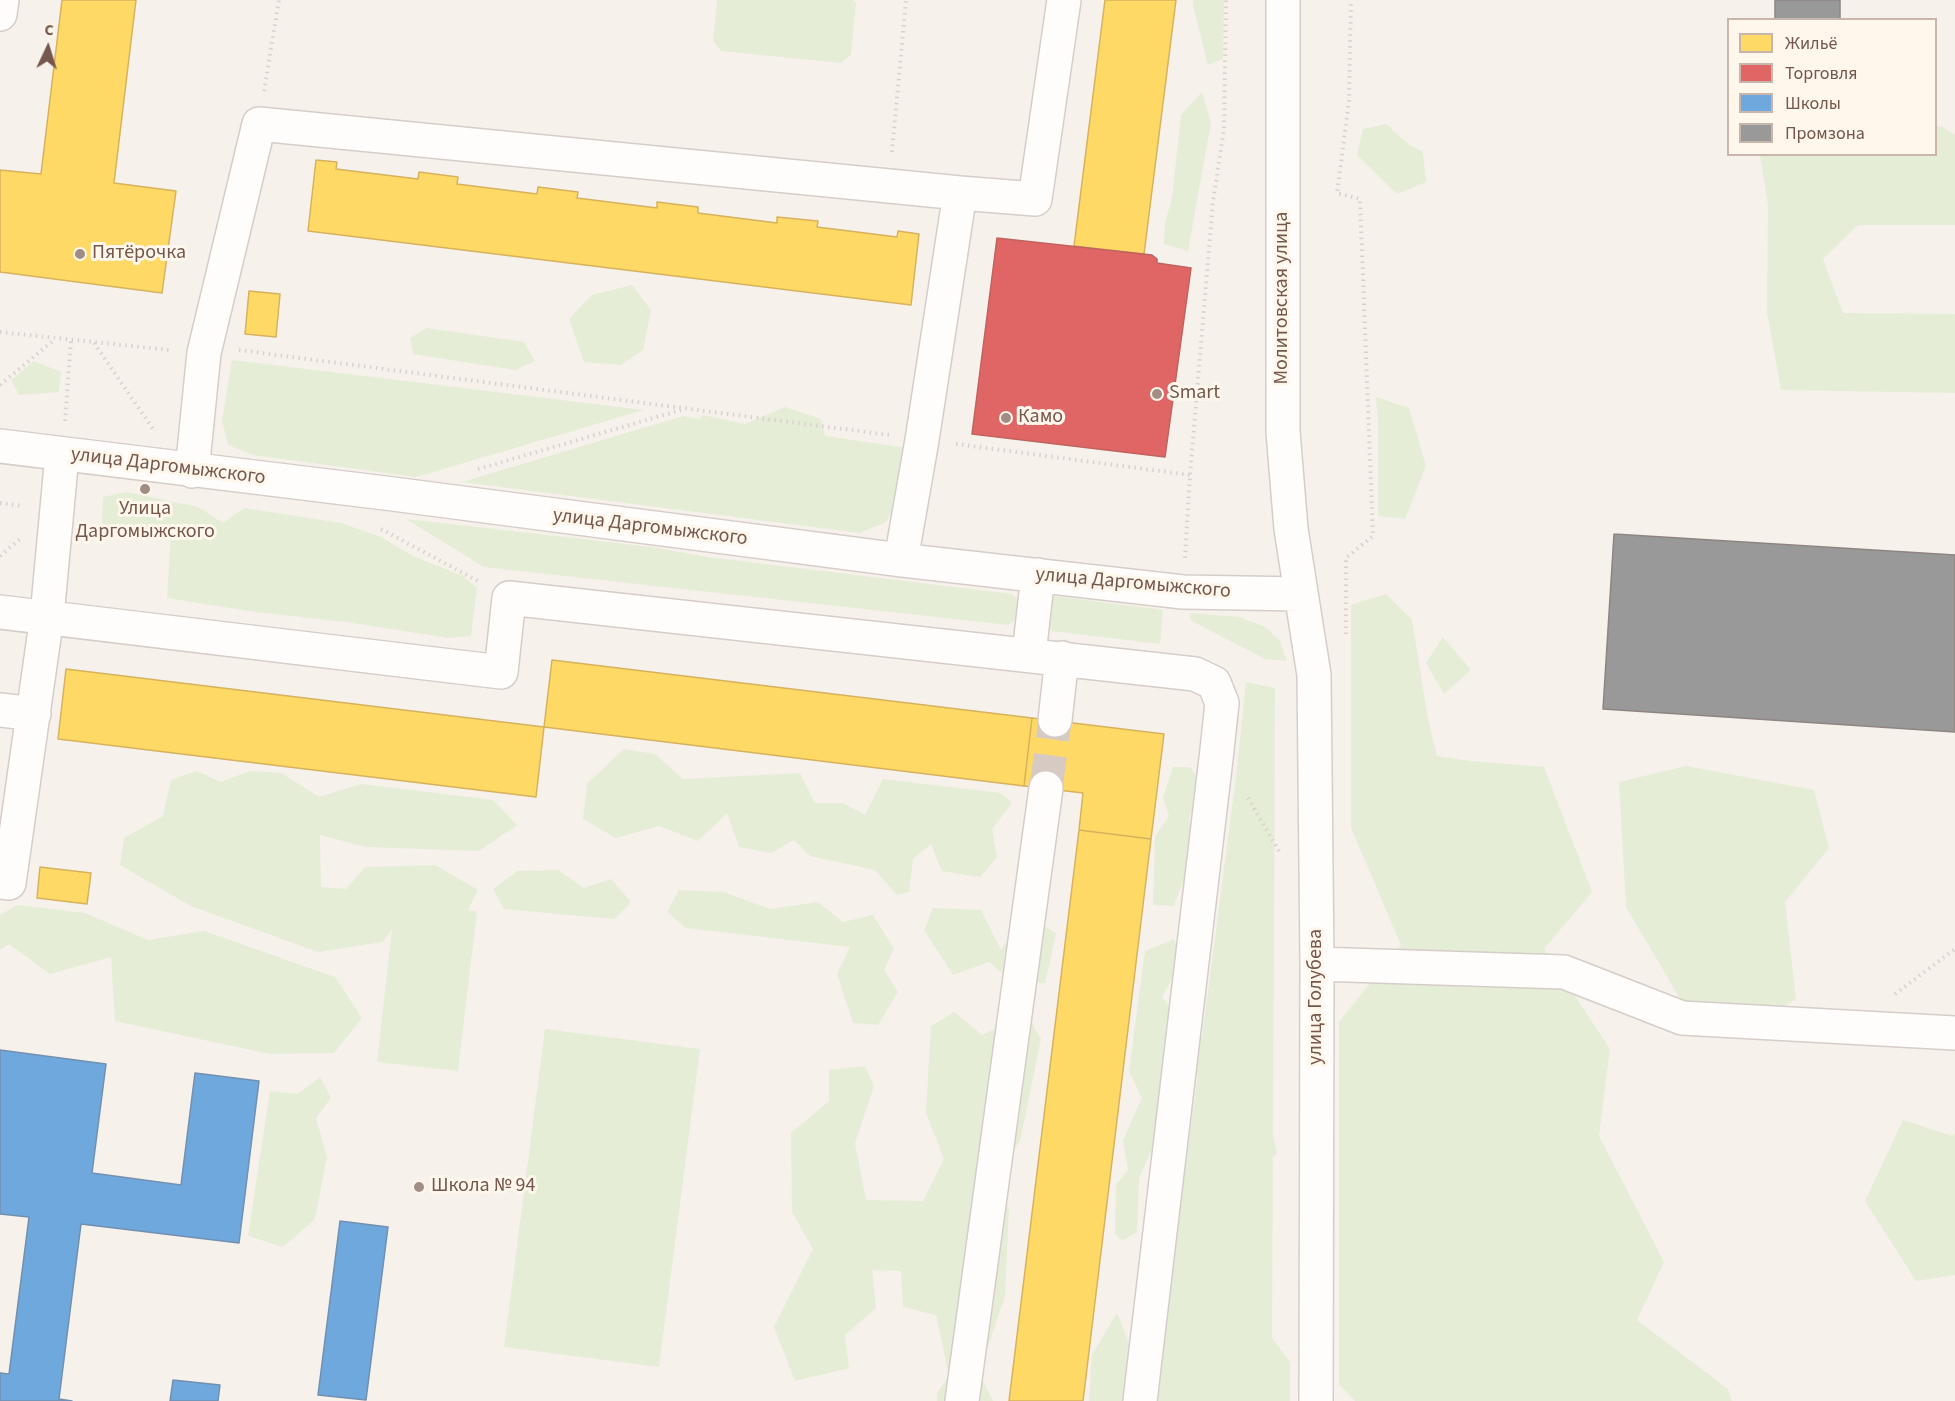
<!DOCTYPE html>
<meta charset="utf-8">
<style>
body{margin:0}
#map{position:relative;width:1955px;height:1401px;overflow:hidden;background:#f7f1eb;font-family:"Source Sans 3",sans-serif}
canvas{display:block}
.legend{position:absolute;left:1727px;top:18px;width:210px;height:138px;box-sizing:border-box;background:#fff6ec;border:2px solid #c8b6ac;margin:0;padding:8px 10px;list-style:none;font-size:18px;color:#75574b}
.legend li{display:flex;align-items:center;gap:12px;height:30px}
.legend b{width:30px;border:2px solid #c8b6ac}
.north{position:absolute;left:18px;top:18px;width:60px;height:60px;-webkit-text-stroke:4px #fff6ec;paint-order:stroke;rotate:4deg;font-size:16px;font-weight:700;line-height:24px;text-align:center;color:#75574b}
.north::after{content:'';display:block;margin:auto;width:21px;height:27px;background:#75574b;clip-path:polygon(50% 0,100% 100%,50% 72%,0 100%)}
</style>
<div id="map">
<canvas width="1955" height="1401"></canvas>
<ul class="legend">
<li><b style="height:16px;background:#ffd966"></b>Жильё</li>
<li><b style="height:16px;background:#e06666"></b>Торговля</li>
<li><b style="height:16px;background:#6fa8dc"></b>Школы</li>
<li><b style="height:16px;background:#999"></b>Промзона</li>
</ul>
<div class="north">С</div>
</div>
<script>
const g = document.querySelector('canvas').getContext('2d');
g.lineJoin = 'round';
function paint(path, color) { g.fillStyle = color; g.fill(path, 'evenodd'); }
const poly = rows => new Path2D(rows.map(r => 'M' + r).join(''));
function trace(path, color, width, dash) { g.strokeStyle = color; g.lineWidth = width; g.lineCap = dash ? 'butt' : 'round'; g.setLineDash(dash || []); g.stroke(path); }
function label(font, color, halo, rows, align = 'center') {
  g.font = font + ' "Source Sans 3",sans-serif'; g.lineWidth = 6; g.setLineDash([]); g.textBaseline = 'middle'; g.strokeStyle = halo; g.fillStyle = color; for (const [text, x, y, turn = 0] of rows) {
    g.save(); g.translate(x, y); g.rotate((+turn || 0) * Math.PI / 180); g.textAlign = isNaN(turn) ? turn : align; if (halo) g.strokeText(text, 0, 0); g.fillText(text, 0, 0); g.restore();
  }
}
paint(poly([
 [717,0,853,0,856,3,851,55,841,63,721,51,713,41],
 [1193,0,1224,0,1223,59,1208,65,1193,5],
 [1202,92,1211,122,1188,251,1164,244,1165,223,1172,198,1181,115],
 [1386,124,1408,144,1423,152,1426,182,1397,194,1357,155,1363,129],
 [1936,126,1943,127,1955,135,1955,225,1858,225,1823,259,1843,313,1955,314,1955,393,1781,390,1767,312,1768,205,1760,155,1936,154],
 [632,285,651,310,643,350,621,365,584,362,569,319,592,295],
 [427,328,524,342,535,361,515,370,413,354,410,338],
 [232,360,644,410,416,477,253,455,228,445,222,420],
 [34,361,61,372,59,392,19,395,11,380],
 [1376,397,1409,408,1426,466,1405,519,1378,516,1378,422],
 [785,407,821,419,825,436,907,448,897,503,886,522,860,533,462,482,683,416,699,419,703,415,745,424],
 [127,492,198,507,223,523,244,508,341,523,381,537,413,556,463,576,477,588,471,636,449,638,346,622,255,612,167,598,171,533,102,524,103,497],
 [406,519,652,547,707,557,1012,594,1018,600,1017,611,1014,621,1008,625,484,567],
 [1386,594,1412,620,1428,719,1437,756,1470,761,1544,767,1592,892,1544,949,1610,1049,1599,1136,1664,1262,1637,1320,1728,1389,1732,1401,1355,1401,1339,1384,1339,1022,1401,945,1351,828,1351,605],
 [1054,596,1163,610,1160,644,1052,631,1046,625,1047,602],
 [1190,613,1239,617,1265,627,1279,640,1287,661,1265,659,1190,620],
 [1443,637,1471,670,1444,694,1426,663],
 [1246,682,1275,688,1273,1135,1277,1154,1273,1157,1272,1338,1290,1362,1290,1401,1089,1401,1092,1355,1117,1313,1137,1364,1157,1302,1169,1299,1175,1250,1168,1239,1179,1163,1187,1155,1198,1074,1185,1086,1158,1094,1156,1140,1139,1178,1137,1232,1122,1241,1115,1233,1116,1185,1128,1170,1123,1140,1142,1098,1129,1071,1145,951,1174,939,1182,959,1162,997,1193,1039,1202,1037,1236,777],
 [624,749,655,754,683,779,800,773,815,803,843,803,865,815,883,779,1001,793,1012,803,992,829,997,857,980,877,942,871,931,844,913,859,909,892,897,895,875,870,810,856,794,840,771,853,739,847,727,813,698,841,659,826,616,838,583,819,587,784],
 [1686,766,1814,790,1829,848,1785,902,1796,999,1757,1022,1688,1012,1626,907,1619,782],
 [1173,767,1190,767,1202,784,1189,818,1196,853,1173,906,1153,905,1155,836,1169,816,1163,797],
 [197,771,221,782,250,771,281,773,319,797,361,784,493,800,517,825,479,851,366,847,320,835,321,887,346,889,365,867,435,865,478,890,468,910,477,911,458,1071,377,1062,392,929,383,942,318,952,191,906,120,865,124,838,163,816,171,780],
 [558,870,584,888,611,879,631,902,614,919,504,909,493,889,518,871],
 [679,890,724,892,770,909,818,902,843,922,873,915,894,949,884,970,898,992,878,1025,853,1023,837,974,850,947,686,928,667,912],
 [18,905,85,913,148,940,204,931,335,977,362,1018,334,1053,270,1054,115,1021,111,957,50,974,9,944,0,950,0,915],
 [933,908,981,910,1001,950,1019,923,1039,922,1056,934,1045,983,1014,983,989,962,953,975,924,930],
 [954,1012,982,1035,1027,1014,1041,1039,1021,1137,1000,1180,1009,1210,1005,1296,979,1373,993,1401,937,1401,937,1393,949,1376,936,1315,903,1307,901,1271,872,1270,876,1308,845,1335,849,1368,795,1381,774,1327,813,1249,792,1212,791,1133,829,1101,829,1070,865,1066,874,1086,855,1143,866,1200,923,1201,944,1159,926,1113,931,1026],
 [545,1029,700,1049,659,1367,504,1347],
 [320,1077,331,1098,316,1118,327,1157,315,1219,283,1247,248,1236,270,1091,298,1094],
 [1903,1120,1952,1136,1955,1133,1955,1275,1916,1281,1865,1201]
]), '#e5edd6');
const homes = poly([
 [62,0,136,0,114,183,176,191,162,293,0,272,0,170,41,174,62,0],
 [1105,0,1176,0,1144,254,1074,246,1105,0],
 [316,160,337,162,336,169,418,179,419,172,458,177,457,184,537,194,538,187,578,192,577,198,657,208,657,202,698,207,698,213,777,223,777,217,818,221,817,227,897,237,898,231,919,234,911,305,308,231,316,160],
 [249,291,280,294,276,337,245,334,249,291],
 [552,660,1032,718,1024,786,544,727,552,660],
 [66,669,544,727,536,797,58,739,66,669],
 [1032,718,1164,734,1151,839,1079,830,1083,793,1024,786,1032,718],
 [1079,830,1151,839,1083,1401,1009,1401,1079,830],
 [40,867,91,873,87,904,37,898,40,867]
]);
paint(homes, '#ffd966');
trace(homes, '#d6b25e', 1.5);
const shops = poly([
 [997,238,1152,255,1157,259,1157,263,1191,268,1165,457,972,434,997,238]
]);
paint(shops, '#e06666');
trace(shops, '#c0625e', 1.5);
const schools = poly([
 [0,1050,106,1064,92,1173,181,1185,195,1073,259,1081,239,1243,81,1224,59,1399,72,1401,0,1401,0,1373,9,1374,29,1217,0,1214,0,1050],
 [340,1221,388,1227,366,1400,318,1395,340,1221],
 [173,1380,220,1385,218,1401,170,1401,173,1380]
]);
paint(schools, '#6fa8dc');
trace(schools, '#7190b0', 1.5);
const industry = poly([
 [1775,0,1840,0,1840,20,1775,20,1775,0],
 [1614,534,1955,555,1955,732,1603,709,1614,534]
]);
paint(industry, '#999');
trace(industry, '#8e8582', 1.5);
trace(poly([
 [1046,788,1055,720]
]), '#d6cac3', 33, [33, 16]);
const minor = poly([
 [1283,0,1283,432,1291,529,1314,675,1317,964,1316,1401],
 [0,14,2,0],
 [0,446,393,494,901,560,1183,592,1301,594],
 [192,471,204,353,259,124,960,193],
 [901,560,922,440,960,193,1035,199,1064,0],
 [0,612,501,672,509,598,1195,674,1214,683,1222,703,1217,750,1140,1401],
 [1029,654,1038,575],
 [0,710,34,714],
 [1055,720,1062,658],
 [0,882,9,883,47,616,62,455],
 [1317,964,1564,972,1682,1018,1955,1033],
 [962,1401,1046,788]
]);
trace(minor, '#d6cdc8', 36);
trace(poly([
 [264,91,279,0],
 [892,152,906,0],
 [0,332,169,350],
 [94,343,153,429],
 [239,350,889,435],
 [0,385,55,339],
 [65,421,71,341],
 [956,444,1190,475],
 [478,469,681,410],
 [0,503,23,506],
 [381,529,480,582],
 [0,556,20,539],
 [1185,558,1190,475,1213,201,1224,129,1226,0],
 [1346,634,1346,558,1373,536,1360,199,1337,193,1349,101,1351,0],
 [1248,798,1279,851],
 [1895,994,1955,949]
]), '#dad1ce', 4, [1.5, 4.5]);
trace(minor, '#fefdfc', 33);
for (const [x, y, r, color] of [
 [80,254,6,"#a28d83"],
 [1157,394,6,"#a28d83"],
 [1006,418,6,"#a28d83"],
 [145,489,6,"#a28d83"],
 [419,1187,6,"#a28d83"]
]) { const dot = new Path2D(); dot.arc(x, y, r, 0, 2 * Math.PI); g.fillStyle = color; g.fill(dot); trace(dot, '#fff6ec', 2); }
label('20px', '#75574b', '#fff6ec', [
 ["Пятёрочка",92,254],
 ["Smart",1169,394],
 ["Камо",1018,418],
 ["Улица",145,510,"center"],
 ["Даргомыжского",145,533,"center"],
 ["Школа № 94",431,1187]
], 'left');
label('20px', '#75574b', '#fff6ec', [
 ["Молитовская улица",1283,298,-90],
 ["улица Даргомыжского",168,467,7],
 ["улица Даргомыжского",650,528,7],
 ["улица Даргомыжского",1133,584,5],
 ["улица Голубева",1317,997,-90]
]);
</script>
